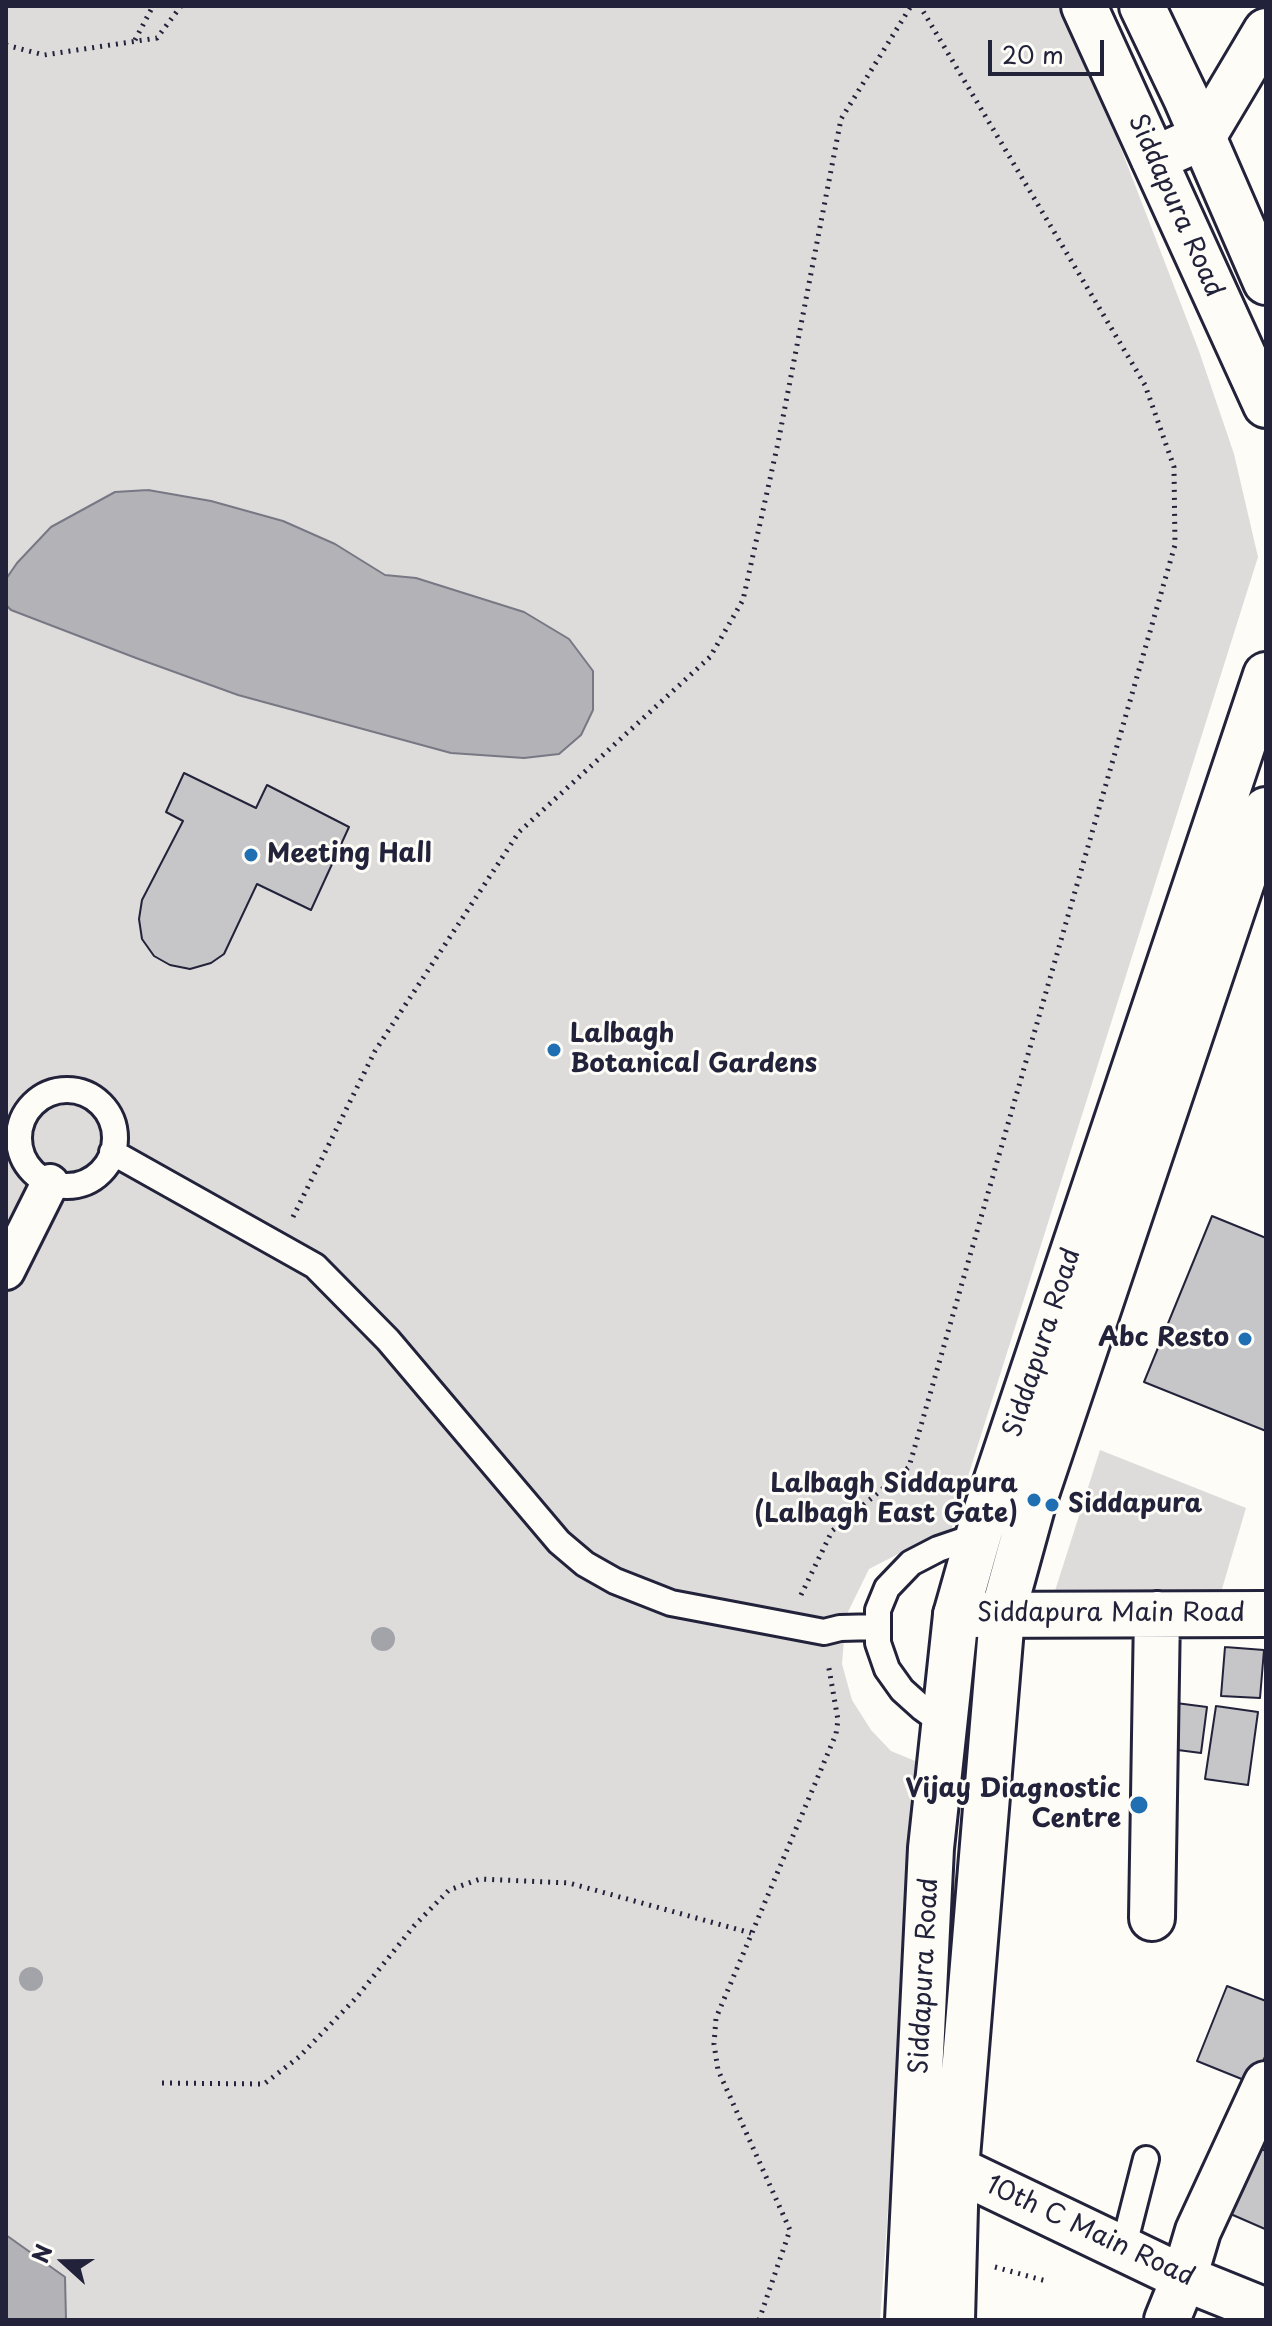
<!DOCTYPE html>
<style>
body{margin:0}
#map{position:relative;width:1272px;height:2326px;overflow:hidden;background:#fdfcf7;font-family:"Playpen Sans",sans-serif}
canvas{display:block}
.frame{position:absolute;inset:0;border:8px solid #22223b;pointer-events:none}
.north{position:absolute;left:24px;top:2222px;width:80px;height:80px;-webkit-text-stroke:6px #fdfcf7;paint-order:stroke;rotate:291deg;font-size:22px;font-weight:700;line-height:32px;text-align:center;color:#22223b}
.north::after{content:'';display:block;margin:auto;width:28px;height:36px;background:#22223b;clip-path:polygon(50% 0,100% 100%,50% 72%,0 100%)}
.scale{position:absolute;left:988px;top:40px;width:116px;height:36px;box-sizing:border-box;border:4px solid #22223b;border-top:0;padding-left:10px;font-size:24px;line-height:28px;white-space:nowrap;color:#22223b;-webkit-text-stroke:6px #fdfcf7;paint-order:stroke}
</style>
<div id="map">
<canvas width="1272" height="2326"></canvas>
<div class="frame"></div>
<div class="north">N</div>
<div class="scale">20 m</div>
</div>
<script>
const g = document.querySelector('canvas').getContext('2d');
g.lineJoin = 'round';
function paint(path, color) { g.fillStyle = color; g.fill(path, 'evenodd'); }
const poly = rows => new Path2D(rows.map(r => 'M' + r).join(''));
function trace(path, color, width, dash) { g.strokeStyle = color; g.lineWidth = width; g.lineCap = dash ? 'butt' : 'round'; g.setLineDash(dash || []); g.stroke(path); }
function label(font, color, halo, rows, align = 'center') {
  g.font = font + ' "Playpen Sans",sans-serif'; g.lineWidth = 6; g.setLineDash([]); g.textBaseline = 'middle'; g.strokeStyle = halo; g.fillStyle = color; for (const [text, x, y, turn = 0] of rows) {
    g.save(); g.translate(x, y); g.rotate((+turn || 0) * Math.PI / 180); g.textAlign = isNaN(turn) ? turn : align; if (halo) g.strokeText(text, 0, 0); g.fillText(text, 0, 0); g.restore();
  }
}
paint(poly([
 [6,6,1066,6,1199,351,1234,454,1258,557,947,1543,906,1550,869,1569,846,1616,842,1664,852,1700,871,1730,891,1751,920,1763,880,2320,6,2320],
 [1100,1450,1246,1508,1219,1599,1053,1597]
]), '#dddcdb');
const water = poly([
 [148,490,211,501,283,521,335,544,385,575,416,578,524,612,569,639,593,671,593,710,581,735,559,754,524,758,451,753,238,695,136,658,11,610,6,605,6,579,17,563,51,527,115,492,148,490],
 [6,2235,65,2277,66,2320,6,2320,6,2235]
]);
paint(water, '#b2b2b7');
trace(water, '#787885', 2);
const building = poly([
 [184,773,256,808,267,785,349,827,311,910,257,884,224,954,211,963,190,969,170,965,154,956,142,939,139,919,142,900,183,821,166,812,184,773],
 [1212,1216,1266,1238,1266,1431,1144,1382,1212,1216],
 [1225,1647,1264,1650,1260,1698,1221,1696,1225,1647],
 [1176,1703,1207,1707,1201,1753,1170,1749,1176,1703],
 [1216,1706,1258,1712,1248,1785,1205,1779,1216,1706],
 [1227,1986,1266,2001,1266,2054,1254,2084,1197,2061,1227,1986],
 [1255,2146,1266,2151,1265,2229,1226,2212,1255,2146]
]);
paint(building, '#c6c6c8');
trace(building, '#22223b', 2);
const service = poly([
 '19 1138a48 48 0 1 1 96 0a48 48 0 1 1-96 0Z',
 [112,1152,315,1266,388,1340,559,1542,585,1564,615,1581,671,1603,824,1632,840,1628,877,1627],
 [944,1724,922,1708,902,1690,887,1669,878,1643,878,1610,887,1588,911,1563,938,1549,979,1535],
 [1123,2249,1146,2159]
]);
const pedestrian = poly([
 [6,1271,50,1183]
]);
const minor = poly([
 [1154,159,1203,137,1266,31],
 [956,1615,1266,1614],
 [1152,1918,1157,1614],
 [925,2154,1184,2278,1266,2311],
 [1167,2320,1184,2278,1198,2231,1266,2084]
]);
const secondary = poly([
 [1084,6,1266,405],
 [1142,6,1186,98,1266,282],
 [908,2320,931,1848,956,1615,980,1530,1266,675],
 [952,2320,956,2169,1002,1616,1034,1500,1266,810]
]);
trace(service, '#22223b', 30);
trace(pedestrian, '#22223b', 42);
trace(minor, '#22223b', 50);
trace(secondary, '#22223b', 50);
trace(poly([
 [135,40,153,6],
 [6,45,44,55,157,38,181,6],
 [293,1217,375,1051,519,832,710,657,743,600,778,443,841,119,911,6],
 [801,1595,832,1531,909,1467,1175,545,1174,467,1145,385,920,6],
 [162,2083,264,2084,299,2057,356,1998,414,1926,449,1890,480,1879,569,1883,751,1933],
 [995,2267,1046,2281],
 [759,2320,790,2230,718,2070,714,2044,716,2018,836,1734,838,1720,828,1663]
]), '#22223b', 5, [2, 6]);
trace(service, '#fdfcf7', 24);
trace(pedestrian, '#fdfcf7', 36);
trace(minor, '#fdfcf7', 44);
trace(secondary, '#fdfcf7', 44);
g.fillStyle = '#a3a3aa';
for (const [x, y] of [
 [383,1639],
 [31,1979]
]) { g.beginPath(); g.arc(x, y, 12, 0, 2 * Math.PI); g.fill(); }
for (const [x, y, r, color] of [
 [251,855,8,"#1f6fb2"],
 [554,1050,8,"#1f6fb2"],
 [1245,1339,8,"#1f6fb2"],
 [1034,1500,8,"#1f6fb2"],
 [1052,1505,8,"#1f6fb2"],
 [1139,1805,10,"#1f6fb2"]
]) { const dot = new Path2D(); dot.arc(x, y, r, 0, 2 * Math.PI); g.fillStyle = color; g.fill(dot); trace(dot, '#fdfcf7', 3); }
label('26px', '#22223b', '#fdfcf7', [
 ["Siddapura Road",1175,206,66],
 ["Siddapura Road",1043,1343,-72],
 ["Siddapura Main Road",1111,1614],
 ["Siddapura Road",925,1976,-87],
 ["10th C Main Road",1090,2232,25]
]);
label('bold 26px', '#22223b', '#fdfcf7', [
 ["Meeting Hall",267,855],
 ["Lalbagh",570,1035],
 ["Botanical Gardens",570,1065],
 ["Abc Resto",1229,1339,"right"],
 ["Lalbagh Siddapura",1018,1485,"right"],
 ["(Lalbagh East Gate)",1018,1515,"right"],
 ["Siddapura",1068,1505],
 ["Vijay Diagnostic",1121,1790,"right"],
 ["Centre",1121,1820,"right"]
], 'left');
</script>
